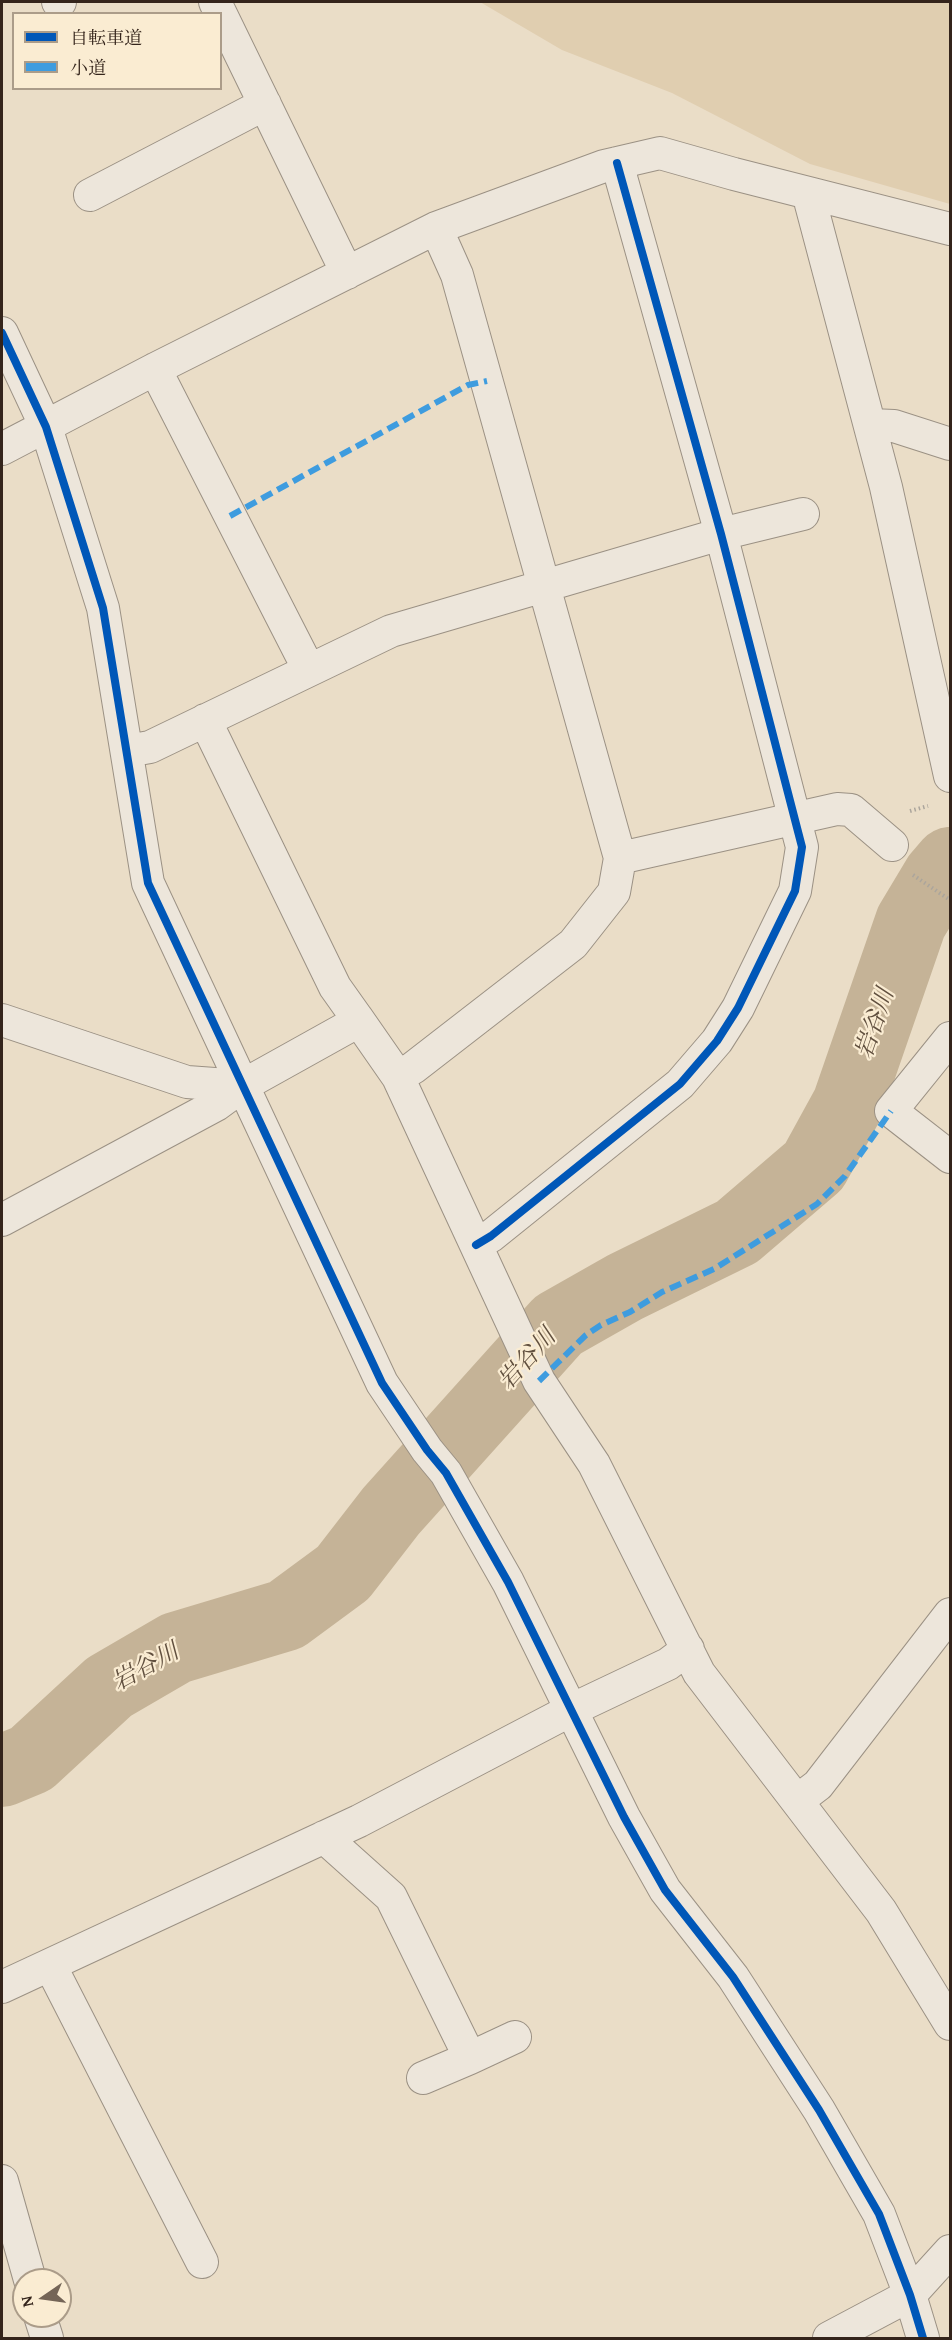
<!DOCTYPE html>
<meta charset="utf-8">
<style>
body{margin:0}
#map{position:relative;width:952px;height:2340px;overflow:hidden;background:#eaddc7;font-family:"Gentium Book Plus","Noto Serif JP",serif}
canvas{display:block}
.frame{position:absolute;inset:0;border:3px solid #34241b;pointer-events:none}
.legend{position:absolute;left:12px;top:12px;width:210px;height:78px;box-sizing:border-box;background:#faecd2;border:2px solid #ab9c89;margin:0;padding:8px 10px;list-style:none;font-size:18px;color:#34241b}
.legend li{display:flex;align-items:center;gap:12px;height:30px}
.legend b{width:30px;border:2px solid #ab9c89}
.north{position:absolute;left:12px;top:2268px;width:60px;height:60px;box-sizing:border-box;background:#faecd2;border:2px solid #ab9c89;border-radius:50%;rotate:257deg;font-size:16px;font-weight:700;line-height:24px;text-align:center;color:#34241b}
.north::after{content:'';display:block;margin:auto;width:21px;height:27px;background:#746557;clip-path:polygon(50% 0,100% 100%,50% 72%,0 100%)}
</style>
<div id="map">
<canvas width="952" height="2340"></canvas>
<div class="frame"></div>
<ul class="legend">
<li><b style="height:8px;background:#0057b8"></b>自転車道</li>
<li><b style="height:8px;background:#3e9cdf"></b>小道</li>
</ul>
<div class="north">N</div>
</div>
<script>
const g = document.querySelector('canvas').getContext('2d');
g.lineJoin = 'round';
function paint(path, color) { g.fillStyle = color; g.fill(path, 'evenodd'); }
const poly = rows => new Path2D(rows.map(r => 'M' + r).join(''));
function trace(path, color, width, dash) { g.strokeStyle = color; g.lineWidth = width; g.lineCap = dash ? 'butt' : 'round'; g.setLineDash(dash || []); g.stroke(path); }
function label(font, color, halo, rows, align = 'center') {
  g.font = font + ' "Gentium Book Plus","Noto Serif JP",serif'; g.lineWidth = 4.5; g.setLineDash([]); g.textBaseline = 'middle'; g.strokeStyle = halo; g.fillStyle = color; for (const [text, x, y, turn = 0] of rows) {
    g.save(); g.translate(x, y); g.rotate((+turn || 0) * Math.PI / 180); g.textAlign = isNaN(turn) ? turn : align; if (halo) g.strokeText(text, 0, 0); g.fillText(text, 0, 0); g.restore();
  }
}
paint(poly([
 [480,2,950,2,950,204,810,164,672,93,562,50]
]), '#e0ceb0');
trace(poly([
 [2,1771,31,1759,109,1687,176,1648,286,1615,343,1573,391,1511,558,1325,625,1287,737,1232,814,1166,848,1104,911,922,938,877,950,863]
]), '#c5b397', 72);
const street = poly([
 [58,2,60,2],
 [215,2,347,273],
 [808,193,886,487,950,776],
 [90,195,265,104],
 [2,333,46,427,103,608,148,883,382,1383,427,1450,446,1473,508,1582,624,1817,665,1890,733,1977,819,2110,879,2214,910,2295,923,2338],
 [155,369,309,670],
 [871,425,894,426,950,444],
 [2,449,155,369,436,228,604,166,660,153,734,174,950,229],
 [205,720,335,987,357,1018],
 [127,751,150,747,391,631,721,534,803,514],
 [620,858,837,809,851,810,892,845],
 [2,1020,187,1082,242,1086],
 [950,1038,891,1111,950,1157],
 [398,1077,413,1068,573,944,614,892,620,858,457,275,436,228],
 [2,1220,216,1105,242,1086,348,1027,357,1018,398,1077,539,1381,594,1464,699,1673,881,1911,950,2024],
 [476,1245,491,1236,680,1084,717,1041,738,1008,795,891,802,847,721,534,617,163],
 [797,1801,818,1785,950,1614],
 [324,1837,391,1897,470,2058,423,2078],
 [50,1965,202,2262],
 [2,1987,359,1821,571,1710,668,1664,688,1649],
 [470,2058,515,2037],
 [2,2181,30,2280],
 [40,2316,47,2338],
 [829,2338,910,2295,950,2251]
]);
trace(street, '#9b9184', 34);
trace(poly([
 [910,811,928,806],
 [913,875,950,900]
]), '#aba59c', 4, [1.5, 3]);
trace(street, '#ede6db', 32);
trace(poly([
 [230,516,468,385,487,381],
 [539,1381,586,1335,601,1325,630,1312,662,1292,714,1269,817,1204,845,1176,891,1111]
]), '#3e9cdf', 6, [12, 6]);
trace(poly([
 [2,333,46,427,103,608,148,883,382,1383,427,1450,446,1473,508,1582,624,1817,665,1890,733,1977,819,2110,879,2214,910,2295,923,2338],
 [476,1245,491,1236,680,1084,717,1041,738,1008,795,891,802,847,721,534,617,163]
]), '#0057b8', 8);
label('italic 24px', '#61503f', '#faecd2', [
 ["岩谷川",876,1024,-71],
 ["岩谷川",528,1360,-48],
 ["岩谷川",146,1668,-29]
]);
</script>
